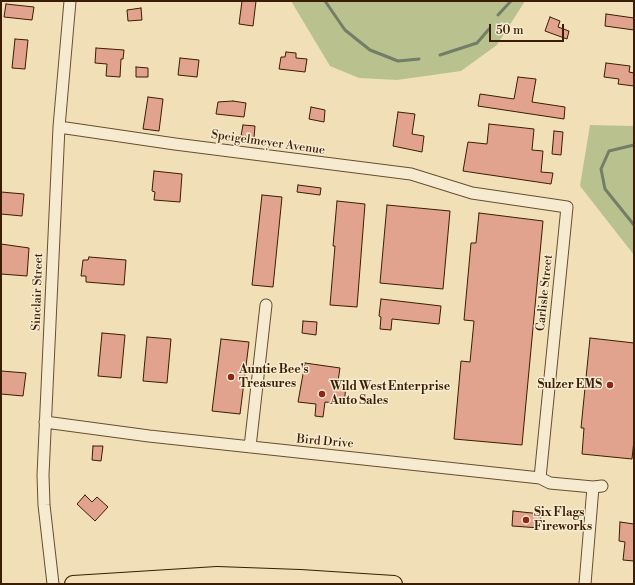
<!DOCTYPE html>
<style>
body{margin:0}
#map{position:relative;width:635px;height:585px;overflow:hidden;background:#f1e0b7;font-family:"Libre Bodoni",serif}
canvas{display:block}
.frame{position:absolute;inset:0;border:2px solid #3a1d02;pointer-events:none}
.scale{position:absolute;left:489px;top:24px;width:75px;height:18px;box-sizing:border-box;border:2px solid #3a1d02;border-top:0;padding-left:5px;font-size:12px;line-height:14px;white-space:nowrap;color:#3a1d02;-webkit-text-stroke:3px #f6ebd0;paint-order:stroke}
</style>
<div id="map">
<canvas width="635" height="585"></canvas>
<div class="frame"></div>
<div class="scale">50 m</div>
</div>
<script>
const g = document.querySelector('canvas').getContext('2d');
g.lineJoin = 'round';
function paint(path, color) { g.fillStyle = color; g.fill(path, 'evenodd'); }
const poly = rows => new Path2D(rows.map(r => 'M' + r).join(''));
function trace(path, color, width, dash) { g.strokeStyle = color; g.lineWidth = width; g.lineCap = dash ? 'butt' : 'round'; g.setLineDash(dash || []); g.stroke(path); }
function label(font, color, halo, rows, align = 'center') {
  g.font = font + ' "Libre Bodoni",serif'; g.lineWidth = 3; g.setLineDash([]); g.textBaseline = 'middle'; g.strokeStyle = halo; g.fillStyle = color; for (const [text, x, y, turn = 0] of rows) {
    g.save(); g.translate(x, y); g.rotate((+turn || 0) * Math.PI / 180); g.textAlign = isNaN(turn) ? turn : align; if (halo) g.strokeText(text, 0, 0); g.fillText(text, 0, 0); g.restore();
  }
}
paint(poly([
 [291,1,525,1,497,45,461,71,397,80,359,78,330,66],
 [590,125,634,126,634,255,580,186]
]), '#b9c28f');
trace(poly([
 [325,1,345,30,370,50,398,61,419,59],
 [498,15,511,1],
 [440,55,477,43,489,29],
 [634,145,609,151,601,169,605,189,634,225]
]), '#747d67', 3);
const building = poly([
 [242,1,256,1,253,26,239,24,242,1],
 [6,4,34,7,32,20,4,17,6,4],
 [141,8,142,20,128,21,127,10,141,8],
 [606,14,634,18,634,30,605,26,606,14],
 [550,17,560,21,558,27,569,31,567,39,545,31,550,17],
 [15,39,28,40,25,69,12,68,15,39],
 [96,48,124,50,123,59,121,59,120,77,106,76,107,64,95,63,96,48],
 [286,52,296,53,296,58,307,59,305,72,279,69,281,57,285,57,286,52],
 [180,58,199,60,197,77,178,75,180,58],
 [606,63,630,66,629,72,634,73,634,86,618,84,619,79,604,77,606,63],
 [136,67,148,68,148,77,136,77,136,67],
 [518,77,536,79,532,102,565,107,564,119,478,106,480,94,514,99,518,77],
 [148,97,163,99,159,131,143,129,148,97],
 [233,101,246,103,244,117,216,114,218,102,233,101],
 [311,107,325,110,324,122,309,119,311,107],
 [398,112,415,114,412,134,424,136,422,152,393,146,398,112],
 [489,124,534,129,532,150,543,151,541,172,553,173,551,184,463,171,468,142,487,144,489,124],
 [243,125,255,126,254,138,241,136,243,125],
 [554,131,563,132,561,155,552,154,554,131],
 [154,171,182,174,180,202,154,200,155,192,152,191,154,171],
 [298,185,321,188,320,195,297,192,298,185],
 [1,192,24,194,22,216,1,214,1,192],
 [262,195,282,197,273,287,252,285,262,195],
 [337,201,365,204,357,307,330,305,335,246,333,246,337,201],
 [387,205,450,211,443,289,380,283,387,205],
 [479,213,543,221,522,445,454,439,461,361,470,362,474,321,464,320,471,243,476,243,479,213],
 [1,244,29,248,27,276,1,274,1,244],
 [89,257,126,260,124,285,86,282,86,276,81,276,83,260,88,260,89,257],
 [381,299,441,306,439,324,392,319,391,330,380,329,381,317,379,316,381,299],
 [303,321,317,322,316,335,302,333,303,321],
 [102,333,125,335,121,378,98,376,102,333],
 [147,337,171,339,167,383,143,381,147,337],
 [590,338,634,343,634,440,632,459,582,454,584,428,581,428,590,338],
 [221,339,249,342,240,414,212,411,221,339],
 [305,363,340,368,338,381,340,381,339,385,346,386,344,404,325,402,323,417,315,416,316,404,298,402,305,363],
 [1,371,26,373,23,396,1,394,1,371],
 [93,446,103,446,101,461,92,460,93,446],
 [85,495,92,502,97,497,108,507,95,521,77,504,85,495],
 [513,511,541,514,540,528,512,526,513,511],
 [620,522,634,524,634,561,623,560,625,542,619,541,620,522]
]);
paint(building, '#e1a28e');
trace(building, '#3a1d02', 1);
const minor = poly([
 [59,127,175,144,411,174,472,193,567,207,540,478],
 [45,422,149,436,540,478,550,483,593,487,602,486],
 [250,447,266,305],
 [53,584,44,505,43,475,59,127,70,1],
 [585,584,593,487]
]);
const highway = poly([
 [73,584,217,575,300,578,394,584]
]);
trace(minor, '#684e2f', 13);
trace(highway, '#3a1d02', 18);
trace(minor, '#f6ebd0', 11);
trace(highway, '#f1e0b7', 16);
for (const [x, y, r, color] of [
 [231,377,4,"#8f2418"],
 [610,385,4,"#8f2418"],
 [322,394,4,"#8f2418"],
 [526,520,4,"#8f2418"]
]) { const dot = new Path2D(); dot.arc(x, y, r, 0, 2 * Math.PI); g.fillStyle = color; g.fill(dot); trace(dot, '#f6ebd0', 1.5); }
label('12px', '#3a1d02', '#f6ebd0', [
 ["Speigelmeyer Avenue",268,143,8],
 ["Sinclair Street",38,292,-88],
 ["Carlisle Street",545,293,-84],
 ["Bird Drive",325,442,5]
]);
label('bold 12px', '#3a1d02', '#f6ebd0', [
 ["Auntie Bee's",239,370],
 ["Treasures",239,384],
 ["Sulzer EMS",602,385,"right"],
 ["Wild West Enterprise",330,387],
 ["Auto Sales",330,401],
 ["Six Flags",534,513],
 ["Fireworks",534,527]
], 'left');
</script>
